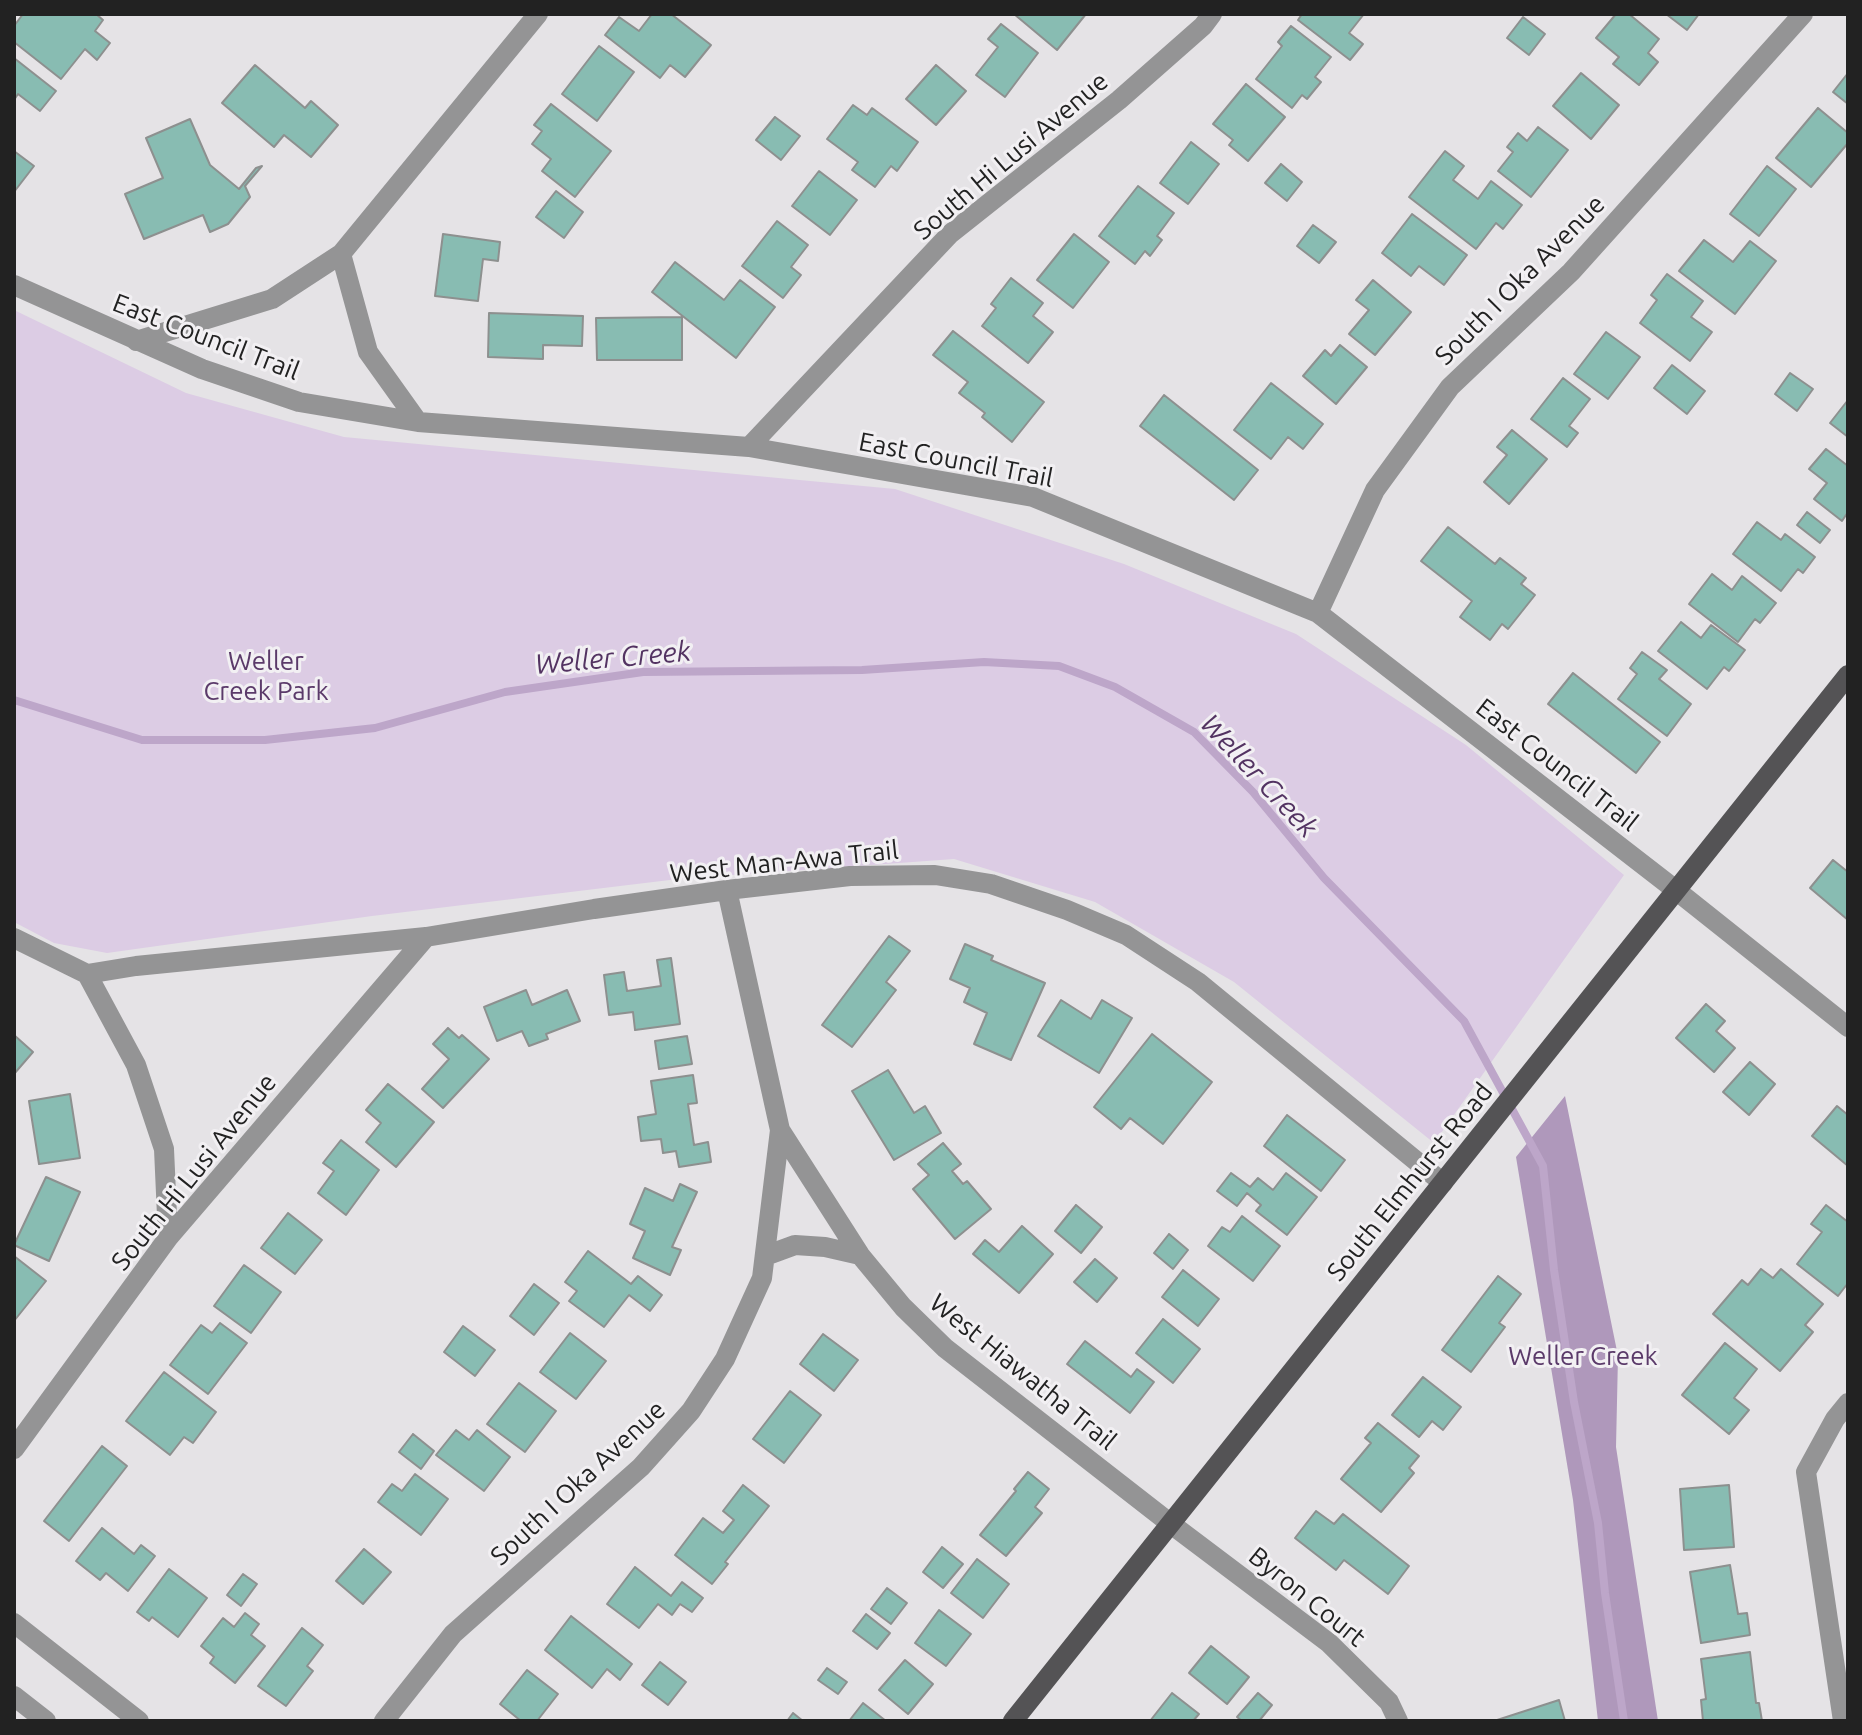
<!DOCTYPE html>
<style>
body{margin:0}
#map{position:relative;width:1862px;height:1735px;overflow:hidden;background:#e5e3e6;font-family:Ubuntu,sans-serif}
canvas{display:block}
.frame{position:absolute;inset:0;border:16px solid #222;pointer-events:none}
</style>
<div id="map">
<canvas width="1862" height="1735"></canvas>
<div class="frame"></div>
</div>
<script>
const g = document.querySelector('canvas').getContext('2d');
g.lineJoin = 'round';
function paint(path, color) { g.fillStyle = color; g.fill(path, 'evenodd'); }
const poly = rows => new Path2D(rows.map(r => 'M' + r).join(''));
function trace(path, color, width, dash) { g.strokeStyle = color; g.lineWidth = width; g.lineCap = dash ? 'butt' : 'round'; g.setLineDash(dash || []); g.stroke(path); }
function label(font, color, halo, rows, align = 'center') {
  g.font = font + ' Ubuntu,sans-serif'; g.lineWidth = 6; g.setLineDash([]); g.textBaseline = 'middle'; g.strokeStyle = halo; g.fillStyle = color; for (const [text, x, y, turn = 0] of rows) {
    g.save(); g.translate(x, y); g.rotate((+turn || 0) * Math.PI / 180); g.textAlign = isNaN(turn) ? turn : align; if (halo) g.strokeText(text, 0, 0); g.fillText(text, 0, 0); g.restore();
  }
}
paint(poly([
 [14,310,186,393,344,437,895,489,1124,564,1296,634,1466,745,1624,875,1434,1143,1234,982,1095,902,954,859,678,879,372,916,107,953,54,943,14,922]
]), '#dccce4');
paint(poly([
 [1565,1096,1618,1356,1616,1447,1658,1721,1598,1721,1573,1500,1516,1157]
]), '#af98bb');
trace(poly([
 [14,700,142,740,265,740,375,728,505,692,643,672,862,670,984,662,1059,666,1115,687,1194,732,1253,792,1324,878,1464,1021,1543,1166,1554,1270,1574,1402,1598,1523,1605,1593,1624,1721]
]), '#bda6c9', 8);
const building = poly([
 [23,14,96,14,103,20,95,31,110,43,97,60,85,49,61,79,14,42,14,26,23,14],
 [652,14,671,14,711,45,685,77,670,65,660,78,605,35,619,17,639,31,652,14],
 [1014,14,1086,14,1057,50,1014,14],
 [1302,14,1364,14,1349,33,1363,44,1350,60,1298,20,1302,14],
 [1616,14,1629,14,1659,39,1648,53,1658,62,1639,85,1613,64,1619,57,1596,38,1616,14],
 [1666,14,1699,14,1687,30,1666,14],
 [1523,17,1545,34,1529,55,1507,38,1523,17],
 [1001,24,1038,53,1005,97,976,75,998,47,988,39,1001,24],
 [1291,26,1331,57,1315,77,1321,82,1307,99,1302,95,1292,108,1256,79,1282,46,1278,42,1291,26],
 [599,46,634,72,597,121,562,94,599,46],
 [14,58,56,91,40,111,18,94,14,100,14,58],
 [255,65,305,108,311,101,338,125,311,157,284,135,274,147,222,103,255,65],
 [936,65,966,91,936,125,906,99,936,65],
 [1581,73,1619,105,1591,139,1553,106,1581,73],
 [1848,73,1848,104,1833,92,1848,73],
 [1246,84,1285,117,1248,161,1229,145,1233,140,1213,124,1246,84],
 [551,104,611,151,575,197,542,171,551,159,532,144,542,131,534,125,551,104],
 [853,105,867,115,872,108,918,142,897,171,891,166,875,187,852,170,858,162,827,139,853,105],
 [1818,108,1848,133,1848,143,1811,187,1776,158,1818,108],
 [775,117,800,136,781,160,756,140,775,117],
 [190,119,210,165,239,189,256,168,262,166,245,186,250,197,228,224,210,232,203,215,144,239,125,194,163,178,146,138,190,119],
 [1538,127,1568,150,1531,197,1498,171,1513,152,1507,147,1518,133,1527,141,1538,127],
 [1191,142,1219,164,1188,204,1160,183,1191,142],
 [14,151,34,166,14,192,14,151],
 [1445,151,1464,166,1453,180,1478,199,1491,181,1522,205,1503,229,1496,223,1476,249,1409,197,1445,151],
 [1281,164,1302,182,1287,201,1265,183,1281,164],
 [1767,166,1796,189,1759,236,1730,214,1767,166],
 [819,171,857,200,830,235,792,206,819,171],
 [1138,186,1174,213,1157,236,1162,240,1150,256,1145,251,1135,264,1099,236,1138,186],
 [556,191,583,212,564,238,536,217,556,191],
 [1412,214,1467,255,1444,285,1419,266,1411,276,1382,253,1412,214],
 [777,221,808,245,791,267,801,275,783,298,742,266,777,221],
 [1313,225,1336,242,1319,263,1297,246,1313,225],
 [443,234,500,242,498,261,483,259,478,301,435,296,443,234],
 [1074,234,1109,262,1073,308,1037,280,1074,234],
 [1704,240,1733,262,1750,241,1776,261,1735,314,1679,271,1704,240],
 [675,262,724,300,740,280,775,307,736,358,652,292,675,262],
 [1667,274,1703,301,1691,317,1712,332,1690,361,1640,323,1657,300,1651,295,1667,274],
 [1011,278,1043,303,1033,316,1053,332,1028,363,982,326,996,308,991,304,1011,278],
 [1373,280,1411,312,1375,355,1349,334,1369,310,1356,300,1373,280],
 [489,313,583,316,582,346,543,345,543,359,488,357,489,313],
 [682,317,682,360,597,360,596,318,682,317],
 [953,331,1044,402,1012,442,982,417,985,413,959,393,968,382,933,355,953,331],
 [1606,332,1640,357,1608,399,1574,374,1606,332],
 [1340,345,1367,367,1336,404,1303,376,1325,350,1331,356,1340,345],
 [1672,365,1705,391,1687,414,1654,388,1672,365],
 [1790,373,1813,389,1797,411,1775,394,1790,373],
 [1563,378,1590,399,1569,426,1578,433,1567,447,1531,419,1563,378],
 [1271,383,1323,424,1303,449,1288,437,1271,459,1234,430,1271,383],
 [1164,395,1258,470,1234,500,1140,426,1164,395],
 [1848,400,1848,437,1830,423,1848,400],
 [1512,430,1547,459,1509,504,1484,482,1507,455,1497,447,1512,430],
 [1826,449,1848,466,1848,512,1842,521,1814,499,1827,483,1809,469,1826,449],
 [1807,512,1830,530,1820,543,1797,525,1807,512],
 [1757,522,1781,540,1785,534,1815,557,1803,573,1798,569,1781,591,1733,554,1757,522],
 [1448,527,1495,564,1500,558,1526,578,1521,584,1535,595,1508,629,1502,624,1490,640,1460,617,1472,601,1421,561,1448,527],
 [1712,574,1732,590,1742,576,1776,603,1760,623,1755,619,1738,642,1689,604,1712,574],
 [1681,622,1701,638,1711,625,1745,650,1729,671,1724,667,1707,689,1658,651,1681,622],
 [1642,652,1667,670,1659,679,1691,704,1667,736,1618,699,1637,674,1630,668,1642,652],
 [1573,673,1660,742,1636,773,1548,704,1573,673],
 [1833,860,1848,872,1848,920,1810,888,1833,860],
 [889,936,910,951,886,982,896,990,852,1047,822,1025,889,936],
 [965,944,993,956,991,960,1045,983,1011,1060,974,1044,987,1013,964,1002,970,988,950,979,965,944],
 [671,958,680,1024,635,1030,633,1012,609,1015,604,975,624,972,627,991,661,986,657,960,671,958],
 [526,990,532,1005,567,990,580,1021,546,1034,548,1039,529,1046,522,1031,497,1041,484,1007,526,990],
 [1061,1000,1091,1019,1102,1000,1132,1018,1099,1073,1038,1036,1061,1000],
 [1706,1004,1725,1021,1716,1031,1735,1048,1714,1072,1676,1038,1706,1004],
 [448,1028,459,1038,462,1035,489,1059,443,1108,422,1089,449,1059,433,1044,448,1028],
 [1152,1034,1212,1082,1163,1144,1130,1118,1121,1129,1094,1107,1152,1034],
 [14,1035,33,1052,14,1074,14,1035],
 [687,1036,692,1064,659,1069,655,1041,687,1036],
 [1750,1062,1775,1084,1749,1115,1723,1092,1750,1062],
 [888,1070,914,1113,925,1106,941,1133,894,1160,852,1091,888,1070],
 [693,1075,697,1103,688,1104,694,1145,708,1142,711,1162,679,1167,676,1151,663,1153,661,1139,641,1141,638,1117,656,1114,651,1081,693,1075],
 [388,1084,434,1122,396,1167,366,1142,381,1123,366,1110,388,1084],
 [70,1094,80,1158,39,1164,29,1101,70,1094],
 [1837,1106,1848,1115,1848,1166,1812,1136,1837,1106],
 [1287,1115,1345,1160,1321,1191,1264,1146,1287,1115],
 [341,1140,379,1170,346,1215,318,1193,334,1171,323,1163,341,1140],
 [943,1143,961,1164,952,1171,963,1184,967,1181,991,1209,955,1239,913,1189,929,1175,918,1164,943,1143],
 [1231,1173,1250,1187,1258,1178,1273,1190,1286,1173,1317,1197,1287,1235,1256,1211,1261,1205,1247,1193,1237,1206,1217,1191,1231,1173],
 [46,1177,80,1192,49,1261,14,1245,46,1177],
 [680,1184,697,1192,672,1247,681,1250,670,1275,633,1258,645,1231,630,1224,645,1188,673,1201,680,1184],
 [1076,1205,1102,1227,1081,1253,1055,1231,1076,1205],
 [1826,1205,1848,1222,1848,1283,1838,1296,1797,1264,1822,1232,1811,1224,1826,1205],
 [288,1213,322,1240,295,1274,261,1248,288,1213],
 [1242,1216,1280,1246,1253,1281,1208,1246,1222,1227,1230,1232,1242,1216],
 [1022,1226,1053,1254,1019,1293,973,1254,985,1240,999,1252,1022,1226],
 [1169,1234,1188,1250,1173,1269,1154,1253,1169,1234],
 [588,1251,631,1284,638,1276,662,1295,650,1311,629,1295,604,1327,569,1301,577,1291,565,1282,588,1251],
 [14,1256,46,1281,14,1321,14,1256],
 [1095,1259,1117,1278,1097,1302,1074,1282,1095,1259],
 [244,1265,281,1292,251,1333,214,1306,244,1265],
 [1761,1269,1773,1278,1781,1269,1823,1304,1805,1325,1813,1332,1780,1371,1713,1314,1742,1280,1748,1285,1761,1269],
 [1183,1270,1219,1299,1198,1326,1162,1297,1183,1270],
 [1498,1276,1521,1294,1499,1323,1505,1327,1471,1372,1442,1350,1498,1276],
 [534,1284,559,1303,534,1335,510,1316,534,1284],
 [1163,1319,1200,1349,1173,1383,1136,1353,1163,1319],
 [220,1323,247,1343,208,1394,170,1365,201,1325,212,1333,220,1323],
 [463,1326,495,1350,475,1376,444,1352,463,1326],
 [570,1333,606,1361,576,1399,540,1372,570,1333],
 [823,1334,858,1360,834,1391,800,1364,823,1334],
 [1085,1341,1131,1377,1137,1369,1154,1382,1130,1413,1067,1364,1085,1341],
 [1725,1343,1757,1369,1734,1398,1749,1410,1729,1434,1682,1395,1725,1343],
 [164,1372,216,1412,193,1443,184,1437,170,1455,126,1421,164,1372],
 [1423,1377,1461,1407,1443,1430,1432,1421,1419,1437,1392,1415,1423,1377],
 [519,1383,556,1411,525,1452,487,1424,519,1383],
 [790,1391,821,1415,784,1463,753,1439,790,1391],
 [1378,1423,1419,1456,1409,1468,1414,1473,1381,1512,1341,1479,1371,1443,1365,1438,1378,1423],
 [456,1430,469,1440,477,1430,510,1457,484,1491,436,1455,456,1430],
 [413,1434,434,1451,421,1469,399,1452,413,1434],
 [102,1446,127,1466,69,1541,44,1521,102,1446],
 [1028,1472,1049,1489,1035,1507,1042,1513,1006,1556,980,1535,1016,1491,1014,1489,1028,1472],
 [415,1474,448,1499,421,1535,378,1502,392,1484,402,1491,415,1474],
 [743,1485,769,1506,725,1562,728,1564,712,1584,675,1555,703,1518,723,1533,734,1520,723,1511,743,1485],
 [1729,1485,1734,1547,1684,1550,1680,1489,1729,1485],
 [1316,1511,1334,1524,1343,1514,1409,1566,1388,1594,1344,1560,1336,1570,1295,1538,1316,1511],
 [102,1528,134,1554,141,1545,155,1556,128,1591,106,1573,100,1580,76,1561,102,1528],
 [942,1547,963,1564,943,1588,923,1572,942,1547],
 [364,1549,391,1572,363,1604,336,1581,364,1549],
 [977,1559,1009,1584,983,1618,951,1593,977,1559],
 [1730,1565,1738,1614,1747,1613,1750,1635,1701,1643,1690,1572,1730,1565],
 [635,1567,671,1596,682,1582,703,1598,692,1612,680,1604,672,1615,658,1604,639,1628,607,1604,635,1567],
 [169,1569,207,1598,178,1637,152,1617,149,1621,137,1612,169,1569],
 [243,1574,257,1584,241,1606,227,1595,243,1574],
 [887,1588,907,1603,891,1624,871,1609,887,1588],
 [939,1610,971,1634,946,1666,915,1643,939,1610],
 [245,1613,259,1624,251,1635,265,1646,235,1683,210,1663,214,1657,201,1646,223,1618,234,1627,245,1613],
 [866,1614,890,1633,877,1649,853,1631,866,1614],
 [571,1616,632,1664,620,1680,607,1669,592,1688,545,1650,571,1616],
 [302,1628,323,1645,307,1666,313,1671,286,1706,258,1686,302,1628],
 [1211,1646,1249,1677,1227,1704,1189,1673,1211,1646],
 [1750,1652,1756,1703,1759,1703,1762,1721,1703,1721,1701,1700,1706,1699,1701,1659,1750,1652],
 [905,1660,933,1684,908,1714,879,1690,905,1660],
 [660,1662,686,1682,668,1705,642,1685,660,1662],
 [827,1668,847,1682,838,1694,818,1680,827,1668],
 [527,1670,558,1694,537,1721,521,1721,500,1704,527,1670],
 [1172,1693,1199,1714,1193,1721,1150,1721,1172,1693],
 [1258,1693,1272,1705,1259,1721,1242,1721,1237,1717,1258,1693],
 [1559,1700,1565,1721,1494,1721,1559,1700],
 [863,1703,886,1721,849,1721,863,1703],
 [793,1713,803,1721,787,1721,793,1713]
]);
paint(building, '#88bcb2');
trace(building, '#8d908f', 2);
trace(poly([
 [341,254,368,352,418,422],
 [14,285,202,369,299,402,418,422,749,447,1033,497,1318,613,1677,891,1848,1027],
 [136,341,272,299,341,254,538,14],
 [749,447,950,234,1119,100,1203,26,1212,14],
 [1318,613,1375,490,1450,387,1571,272,1803,14],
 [727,890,780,1130,860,1255,903,1307,945,1348,1171,1524,1329,1643,1389,1702,1398,1721],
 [14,938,87,974,136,1065,164,1149,168,1238],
 [87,974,136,966,426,937,594,909,727,890,850,876,935,875,991,884,1067,910,1126,935,1198,982,1443,1183],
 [765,1256,795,1245,825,1247,860,1255],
 [14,1449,168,1238,426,937],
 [14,1623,139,1721],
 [14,1696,46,1721],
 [384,1721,453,1634,641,1467,691,1411,725,1359,762,1278,780,1130],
 [1843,1721,1806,1472,1835,1419,1848,1403]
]), '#949495', 20);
trace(poly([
 [1013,1721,1848,675]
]), '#545355', 20);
label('26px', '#222', '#f2f0f3', [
 ["South Hi Lusi Avenue",1011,156,-40],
 ["South I Oka Avenue",1520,280,-45],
 ["East Council Trail",206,337,21],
 ["East Council Trail",956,460,11],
 ["East Council Trail",1557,765,38],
 ["West Man-Awa Trail",784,862,-6],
 ["South Hi Lusi Avenue",194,1172,-51],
 ["South Elmhurst Road",1410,1182,-51],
 ["West Hiawatha Trail",1023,1372,39],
 ["South I Oka Avenue",578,1483,-43],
 ["Byron Court",1307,1597,39]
]);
label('26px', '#5b3a6a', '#f2f0f3', [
 ["Weller",266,661],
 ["Creek Park",266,691],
 ["Weller Creek",1583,1356]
]);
label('italic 28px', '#533362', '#f2f0f3', [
 ["Weller Creek",613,658,-5],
 ["Weller Creek",1259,776,47]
]);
</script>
